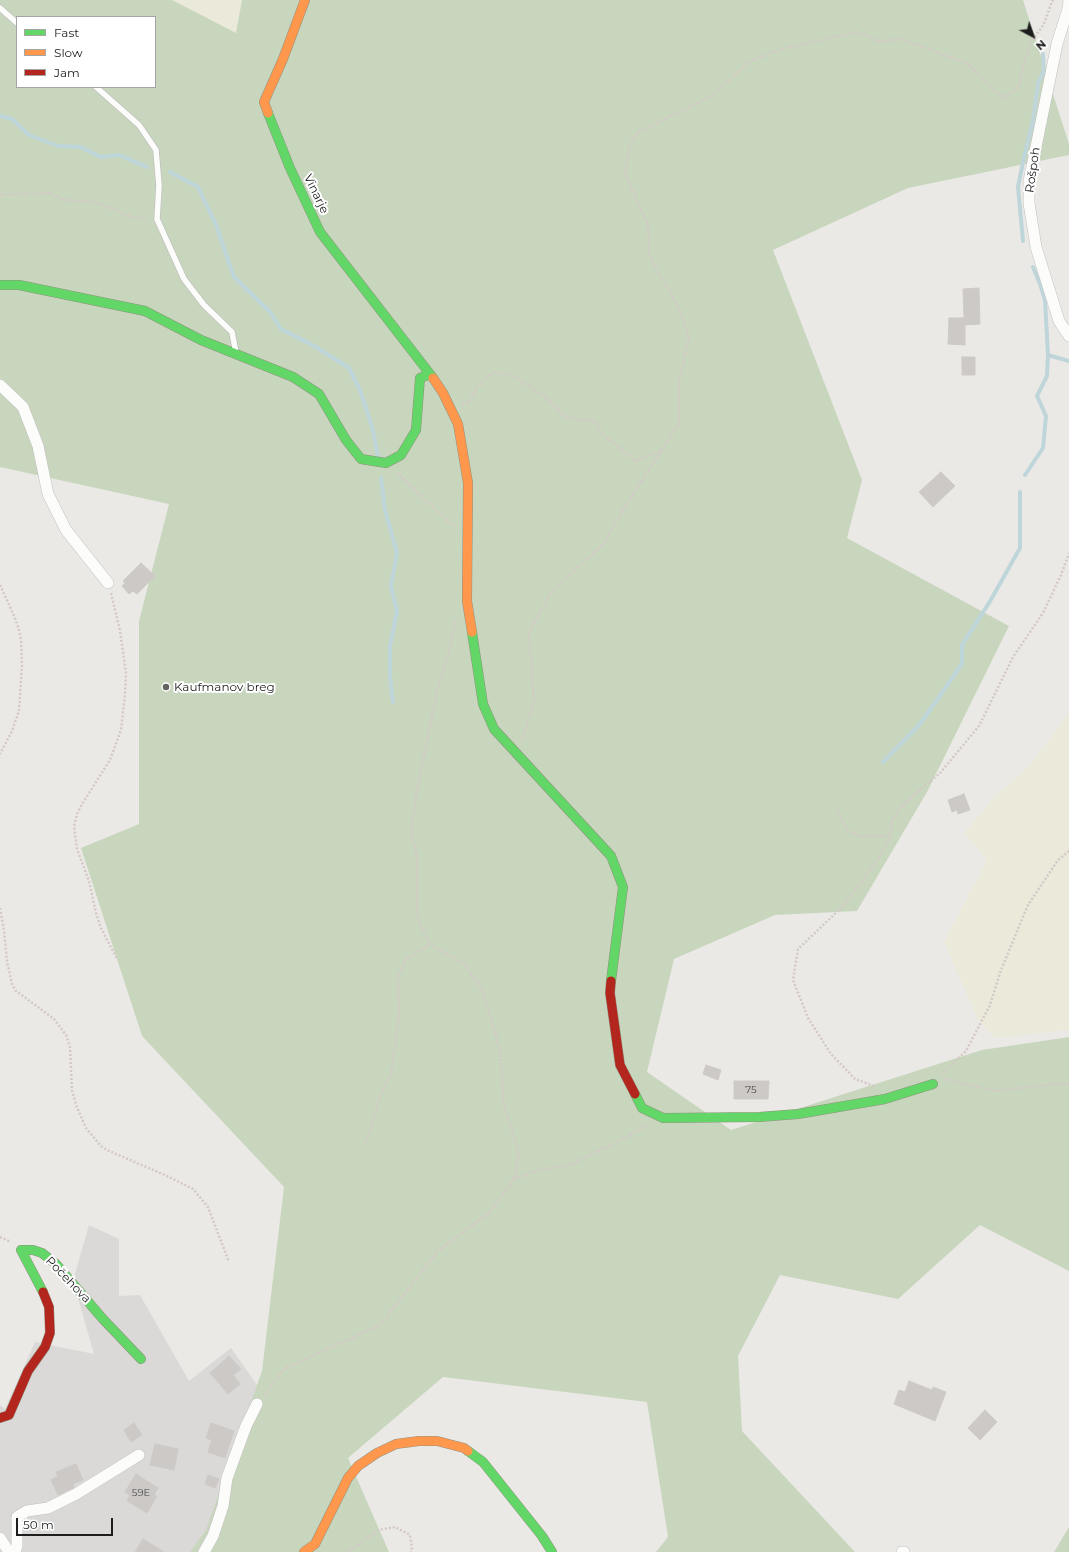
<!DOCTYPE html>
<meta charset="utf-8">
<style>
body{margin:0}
#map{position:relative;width:1069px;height:1552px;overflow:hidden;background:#ebe9e6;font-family:Montserrat,sans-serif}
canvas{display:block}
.legend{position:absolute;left:16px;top:16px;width:140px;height:72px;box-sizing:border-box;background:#fff;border:1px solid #a5a5a5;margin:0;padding:5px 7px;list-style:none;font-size:12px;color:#1d1d1d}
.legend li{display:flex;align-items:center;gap:8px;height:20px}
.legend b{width:20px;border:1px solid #a5a5a5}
.north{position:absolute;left:1013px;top:16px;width:40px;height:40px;-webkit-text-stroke:3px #fff;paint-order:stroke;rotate:139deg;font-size:11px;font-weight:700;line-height:16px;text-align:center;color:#1d1d1d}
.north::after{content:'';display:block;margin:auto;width:14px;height:18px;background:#1d1d1d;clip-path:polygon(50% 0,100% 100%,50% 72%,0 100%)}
.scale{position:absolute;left:16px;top:1518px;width:97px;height:18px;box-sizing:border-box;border:2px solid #1d1d1d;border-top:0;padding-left:5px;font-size:12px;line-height:14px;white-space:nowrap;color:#1d1d1d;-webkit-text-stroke:3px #fff;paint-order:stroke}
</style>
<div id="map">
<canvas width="1069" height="1552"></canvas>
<ul class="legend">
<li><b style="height:5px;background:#63d668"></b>Fast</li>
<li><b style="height:5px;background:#ff974d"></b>Slow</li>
<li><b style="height:5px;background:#b3261e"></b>Jam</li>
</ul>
<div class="north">N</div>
<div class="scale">50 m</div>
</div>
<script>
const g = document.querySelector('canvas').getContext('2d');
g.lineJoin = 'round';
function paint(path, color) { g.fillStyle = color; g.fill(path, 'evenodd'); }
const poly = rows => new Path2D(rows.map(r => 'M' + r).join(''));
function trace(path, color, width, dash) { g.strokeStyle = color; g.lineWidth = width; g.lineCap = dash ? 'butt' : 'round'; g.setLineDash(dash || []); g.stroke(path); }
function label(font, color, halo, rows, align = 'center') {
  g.font = font + ' Montserrat,sans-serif'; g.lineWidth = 4; g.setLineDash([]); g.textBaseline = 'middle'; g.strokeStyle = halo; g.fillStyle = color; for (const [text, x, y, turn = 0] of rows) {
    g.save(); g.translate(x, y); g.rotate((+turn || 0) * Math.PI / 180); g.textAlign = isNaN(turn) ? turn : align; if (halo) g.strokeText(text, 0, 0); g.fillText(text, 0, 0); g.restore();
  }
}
paint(poly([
 [89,1225,119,1239,119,1296,140,1295,189,1381,231,1348,257,1385,242,1523,218,1552,0,1552,0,1405,5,1409,35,1342,94,1354,73,1281]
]), '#dad9d7');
paint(poly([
 [172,0,242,0,236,33],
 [1069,713,1069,1030,995,1038,977,1018,944,942,987,860,964,833,994,797,1029,766]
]), '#eae9da');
paint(poly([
 [0,0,172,0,236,33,242,0,1023,0,1069,144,1069,155,908,188,773,250,862,480,847,538,1009,626,927,792,857,911,775,915,674,959,647,1072,731,1130,982,1050,1069,1037,1069,1271,980,1225,898,1299,780,1275,738,1356,742,1431,855,1552,656,1552,668,1537,647,1402,443,1377,348,1458,389,1552,190,1552,206,1530,262,1371,284,1187,142,1036,81,848,139,824,139,621,169,504,0,467],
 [17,17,155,17,155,87,17,87],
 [1069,1527,1069,1552,1054,1552]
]), '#c8d6be');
trace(poly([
 [0,116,12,119,29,135,58,146,80,147,101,157,119,155,147,167],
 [170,172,198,187,216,225,234,277,270,312,281,329,316,347,349,368,360,390,373,430,378,457],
 [1023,241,1018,187,1024,157,1033,121,1038,83,1044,71,1043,54],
 [1048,355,1069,361],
 [1025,475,1043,448,1046,416,1037,396,1047,376,1048,355,1045,300,1040,284,1033,267],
 [381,478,385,510,397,553,391,586,397,611,390,646,390,676,393,702],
 [883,762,920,724,962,664,962,645,989,603,1020,548,1020,492]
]), '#bed5da', 4);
const building = poly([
 [979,288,980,324,965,325,965,345,948,344,949,318,964,318,963,289,979,288],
 [962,357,975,357,975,375,962,375,962,357],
 [941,472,955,486,933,507,919,492,941,472],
 [141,563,155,576,137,594,133,591,129,594,122,586,125,583,123,581,141,563],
 [964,794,970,810,958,814,957,810,952,812,948,800,964,794],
 [706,1065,721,1070,718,1080,703,1074,706,1065],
 [734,1081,769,1081,768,1099,734,1099,734,1081],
 [229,1356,241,1369,233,1375,240,1384,228,1394,210,1373,229,1356],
 [909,1381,932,1390,933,1387,946,1392,935,1421,894,1404,899,1390,905,1392,909,1381],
 [985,1410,997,1422,980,1440,968,1428,985,1410],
 [134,1423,142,1435,131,1442,124,1430,134,1423],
 [211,1423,234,1431,225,1458,208,1452,212,1440,206,1438,211,1423],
 [155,1444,178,1449,174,1470,150,1465,155,1444],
 [76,1464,83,1480,73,1484,74,1487,73,1488,58,1495,51,1480,58,1476,56,1472,76,1464],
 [136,1474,158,1488,154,1495,157,1496,147,1513,127,1501,130,1495,125,1492,136,1474],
 [208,1475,219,1479,215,1488,205,1484,208,1475],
 [143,1539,164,1552,135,1552,143,1539]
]);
paint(building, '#ccc9c7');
trace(building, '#cecac7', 1);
const lane = poly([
 [0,8,17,23],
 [96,87,139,125,156,150,159,186,157,219,184,279,204,305,232,332,236,353]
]);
const street = poly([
 [1069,0,1068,9,1057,44,1029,181,1029,203,1036,247,1059,321,1069,336],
 [0,385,23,407,38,446,48,494,66,530,108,583],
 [0,1538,9,1552],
 [15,1552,17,1546,17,1517,27,1511,48,1508,76,1494,139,1455],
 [204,1552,213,1536,223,1506,227,1478,246,1426,257,1404],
 [902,1552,904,1552]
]);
const fast = poly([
 [268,113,290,168,320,232,430,374],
 [0,285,19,285,145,311,201,340,293,377,319,394,346,440,361,459,386,463,401,455,416,430,420,378,430,374,433,378],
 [472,632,483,704,494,729,611,856,623,887,611,981],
 [635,1094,642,1108,663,1118,759,1117,798,1114,885,1099,933,1084],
 [43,1292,21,1250,33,1250,42,1253,56,1264,102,1318,141,1359],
 [468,1451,483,1462,542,1536,552,1552]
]);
const slow = poly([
 [268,113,264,102,283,59,305,0],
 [433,378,443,393,458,424,468,483,467,601,472,632],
 [304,1552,315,1544,348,1478,358,1466,377,1453,396,1444,419,1441,437,1441,464,1448,468,1451]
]);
const jam = poly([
 [611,981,610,993,620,1065,635,1094],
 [0,1418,9,1415,28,1371,45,1347,50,1333,49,1307,43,1292]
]);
trace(lane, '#c1c0be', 7);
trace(street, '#c1c0be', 12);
trace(fast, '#929280', 10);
trace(slow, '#929280', 10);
trace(jam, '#929280', 10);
trace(poly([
 [0,195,48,193,66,200,94,202,135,218,148,219],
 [462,403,468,403,476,389,493,372,511,375,545,397,567,418,594,421,605,436,636,461,662,450],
 [397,473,454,527],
 [0,585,15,618,19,630,21,640,22,665,19,711,12,731,0,754],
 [111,593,120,631,126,673,125,694,121,730,110,760,82,804,77,814,74,826,77,849,89,881,96,913,101,928,117,959],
 [522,741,534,699,529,632,550,594,604,543,624,508,679,424,679,382,689,336,679,308,649,256,648,225,625,174,630,144,638,132,713,95,750,61,782,49,857,32,881,42,900,39,967,63,991,88,1005,98,1019,87,1023,65,1031,42,1044,24,1052,1,1054,0],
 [838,811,847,830,862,837,890,835],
 [0,908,4,930,7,961,12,984,16,991,23,996,54,1019,66,1035,70,1047,72,1090,76,1105,86,1128,101,1146,107,1150,167,1176,193,1189,208,1207,229,1262],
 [941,1075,966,1051,990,1005,1001,970,1028,905,1058,860,1069,851],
 [945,1079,995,1091,1064,1083,1069,1084],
 [874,1086,855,1079,831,1054,808,1018,793,980,798,949,839,910,862,882,884,850,890,835,892,820,905,803,940,773,979,726,1013,657,1043,613,1061,575,1069,553],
 [365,1143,370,1132,380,1096,391,1074,399,1016,398,977,405,960,430,944],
 [515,1179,540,1170,569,1165,625,1138,646,1125],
 [0,1237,11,1242],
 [264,1396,284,1369,380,1325,438,1251,490,1212,514,1179,519,1153,504,1107,500,1048,481,988,464,964,430,944,417,917,417,857,411,834,417,790,437,691,450,648,455,620],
 [348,1552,379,1530,395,1527,410,1535,412,1550,411,1552]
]), '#d4c8c7', 2.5, [2, 2]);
trace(lane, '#fcfcfb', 5.5);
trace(street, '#fcfcfb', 11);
trace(fast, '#63d668', 9);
trace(slow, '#ff974d', 9);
trace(jam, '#b3261e', 9);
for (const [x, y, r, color] of [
 [166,687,4,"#656463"]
]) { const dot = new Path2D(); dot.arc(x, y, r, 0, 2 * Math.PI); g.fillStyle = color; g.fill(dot); trace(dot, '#fff', 1.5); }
label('10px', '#494848', null, [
 ["75",751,1090],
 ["59E",141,1493]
]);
label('12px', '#1d1d1d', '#fff', [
 ["Rošpoh",1033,170,-82],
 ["Vinarje",316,194,64],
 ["Počehova",68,1280,46]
]);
label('12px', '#1d1d1d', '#fff', [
 ["Kaufmanov breg",174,687]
], 'left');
</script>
